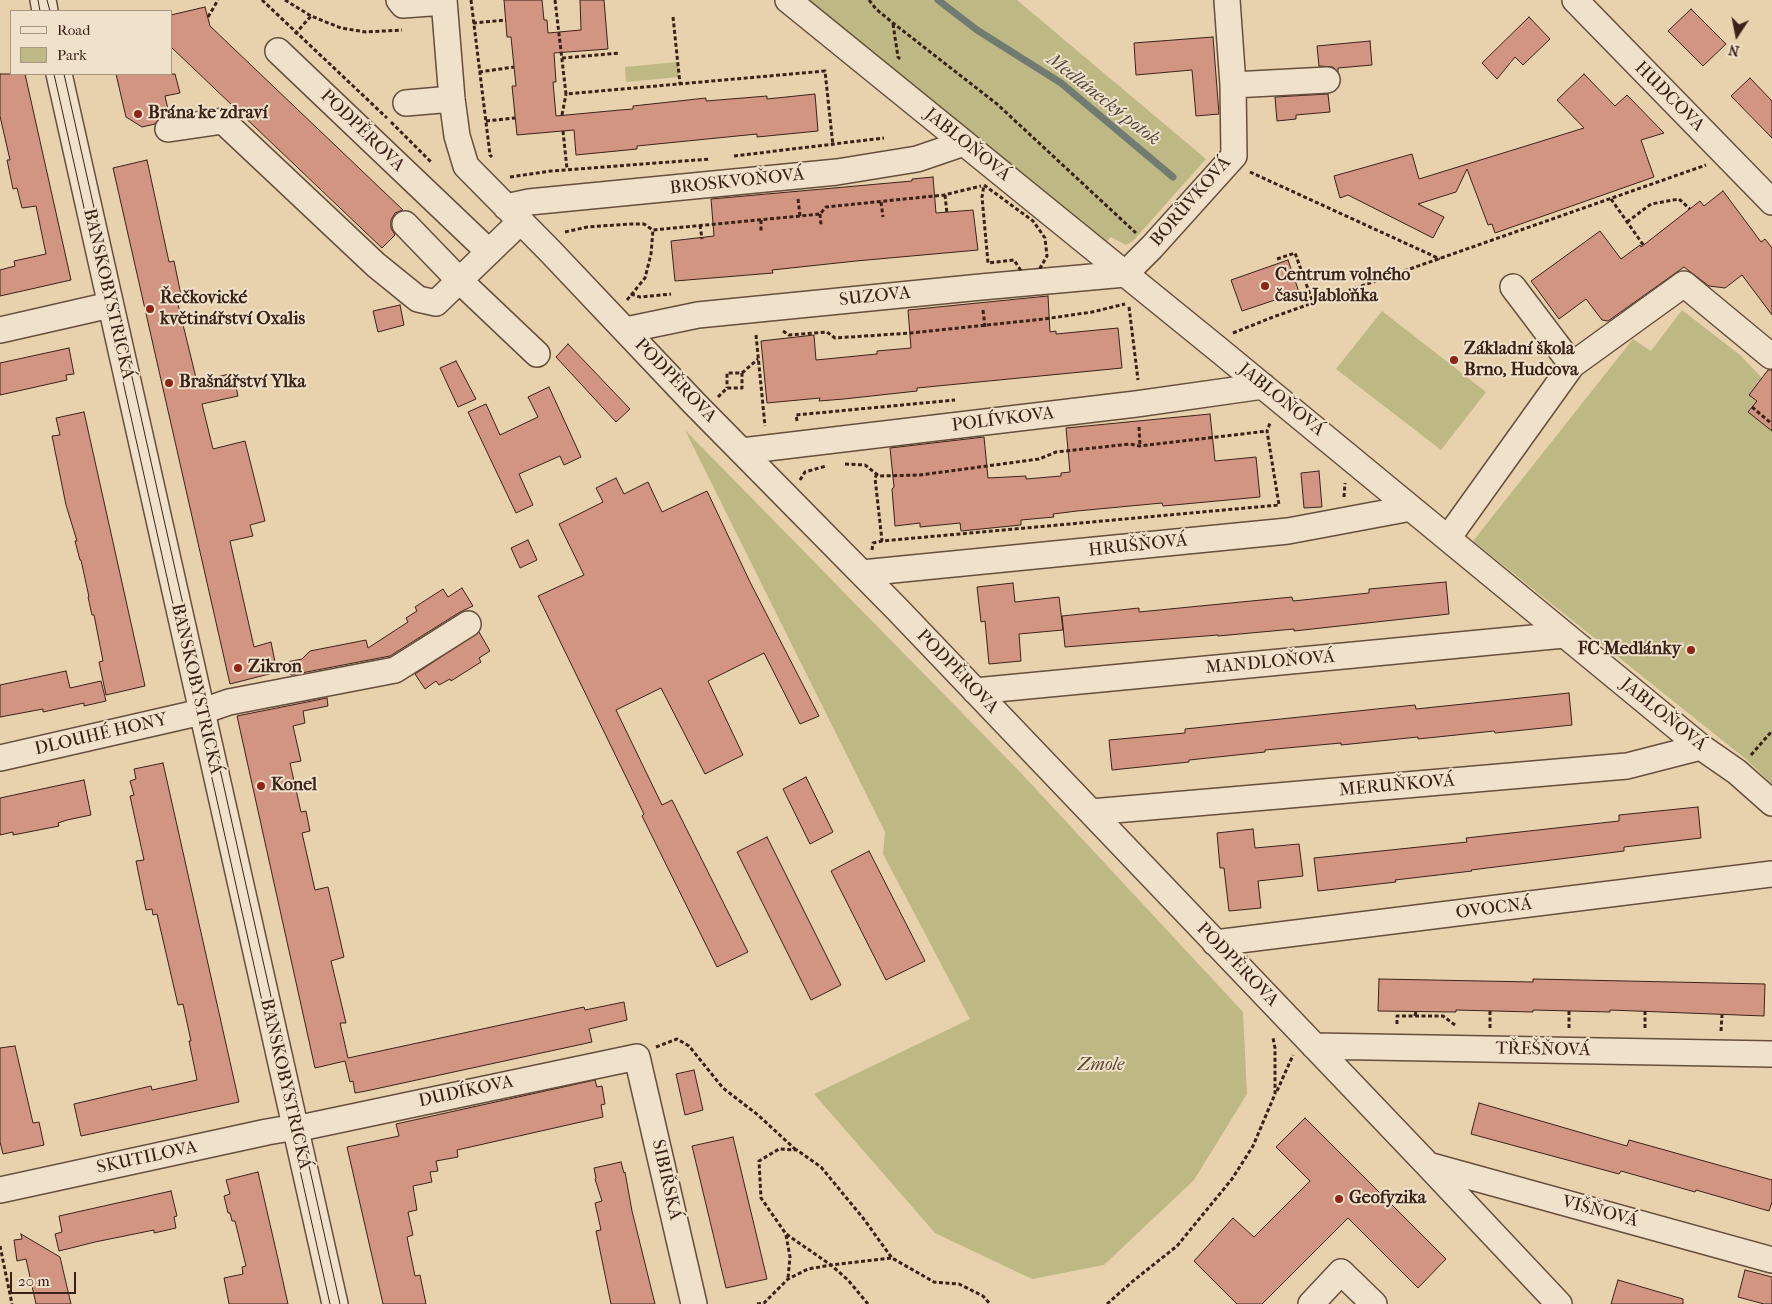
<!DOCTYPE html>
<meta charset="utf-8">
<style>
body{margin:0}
#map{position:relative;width:1772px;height:1304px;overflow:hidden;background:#e8d2ad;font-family:"IM FELL French Canon",serif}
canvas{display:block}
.legend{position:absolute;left:10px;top:10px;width:162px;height:65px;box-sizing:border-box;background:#f0e2ca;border:1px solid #a89583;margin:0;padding:6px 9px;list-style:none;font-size:15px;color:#3b2218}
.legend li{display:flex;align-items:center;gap:10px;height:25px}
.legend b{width:25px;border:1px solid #a89583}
.north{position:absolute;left:1712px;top:10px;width:50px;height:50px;-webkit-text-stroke:4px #f0e2ca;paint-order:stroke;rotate:191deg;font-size:14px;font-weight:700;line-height:20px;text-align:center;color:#3b2218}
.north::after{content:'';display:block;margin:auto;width:18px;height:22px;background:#3b2218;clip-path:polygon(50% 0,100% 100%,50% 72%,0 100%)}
.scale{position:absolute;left:10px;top:1272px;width:66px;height:22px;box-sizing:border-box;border:2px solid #3b2218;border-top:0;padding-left:6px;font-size:15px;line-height:18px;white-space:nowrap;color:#3b2218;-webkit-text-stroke:4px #f0e2ca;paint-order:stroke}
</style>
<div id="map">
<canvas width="1772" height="1304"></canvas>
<ul class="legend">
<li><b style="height:6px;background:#f0e2ca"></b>Road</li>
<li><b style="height:14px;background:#beb984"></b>Park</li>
</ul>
<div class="north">N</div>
<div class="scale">20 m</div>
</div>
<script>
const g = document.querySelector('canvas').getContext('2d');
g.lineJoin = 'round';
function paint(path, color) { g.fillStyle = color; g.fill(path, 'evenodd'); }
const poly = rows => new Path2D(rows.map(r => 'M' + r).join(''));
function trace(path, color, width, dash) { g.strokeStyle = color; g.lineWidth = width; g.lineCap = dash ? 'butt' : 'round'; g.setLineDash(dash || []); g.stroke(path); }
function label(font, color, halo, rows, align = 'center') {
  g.font = font + ' "IM FELL French Canon",serif'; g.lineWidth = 4; g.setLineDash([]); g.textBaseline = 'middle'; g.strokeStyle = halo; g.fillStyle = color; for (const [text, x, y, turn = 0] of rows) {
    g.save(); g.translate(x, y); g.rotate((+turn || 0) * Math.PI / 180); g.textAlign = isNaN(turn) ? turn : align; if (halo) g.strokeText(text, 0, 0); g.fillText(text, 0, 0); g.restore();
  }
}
paint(poly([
 [809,0,1017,0,1206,159,1133,241,1126,245,1111,237,1105,243],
 [677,62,679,77,626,82,625,67],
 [1682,310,1740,355,1762,378,1772,383,1772,784,1747,760,1473,541,1633,339,1651,351],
 [1382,311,1486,392,1441,450,1336,369],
 [685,430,1021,773,1243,1012,1247,1094,1194,1180,1104,1265,1032,1279,935,1233,814,1094,970,1019,883,854,885,832]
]), '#beb984');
trace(poly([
 [938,0,977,30,1061,83,1173,177]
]), '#727b72', 7);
const building = poly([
 [504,0,542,0,544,20,547,20,548,33,581,30,580,0,604,0,608,49,554,53,556,82,553,82,556,116,620,110,633,109,633,106,706,98,706,101,767,96,767,99,815,94,818,131,757,137,757,134,637,146,637,149,576,155,574,130,517,135,512,86,516,86,511,37,507,37,504,0],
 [205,7,210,26,403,210,395,213,391,220,391,228,395,235,382,248,171,47,171,15,205,7],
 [1691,9,1726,44,1703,66,1668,31,1691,9],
 [1529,17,1550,39,1523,65,1515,57,1497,79,1482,63,1529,17],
 [1213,37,1219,114,1196,116,1192,70,1136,75,1134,43,1213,37],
 [1370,41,1372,65,1338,68,1338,72,1333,67,1319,66,1317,46,1370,41],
 [0,74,25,74,71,280,0,296,0,270,15,266,14,261,46,254,36,206,22,208,17,188,13,189,7,160,10,160,0,116,0,74],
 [116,74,175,74,180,93,165,96,169,114,160,117,155,124,142,127,126,117,116,74],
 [1584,74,1615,106,1627,95,1664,133,1641,140,1654,177,1495,233,1492,224,1488,225,1467,169,1456,192,1418,204,1444,217,1433,238,1348,195,1340,198,1334,176,1412,154,1419,179,1584,128,1557,100,1584,74],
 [1750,78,1772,101,1772,138,1731,96,1750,78],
 [1328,94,1330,112,1296,115,1296,119,1277,121,1275,97,1328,94],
 [147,160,169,262,174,261,181,295,176,296,197,382,233,373,238,396,202,404,213,449,245,441,265,521,250,525,253,536,230,541,254,647,271,642,277,672,230,684,113,168,147,160],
 [933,177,936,213,973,210,978,250,856,261,772,270,773,273,675,281,671,241,714,236,711,199,912,181,912,179,933,177],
 [1723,191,1761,242,1765,239,1772,248,1772,315,1742,275,1725,288,1709,286,1684,267,1608,321,1602,320,1586,299,1559,319,1531,281,1600,231,1621,259,1640,245,1641,247,1700,201,1704,206,1723,191],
 [1288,260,1299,292,1242,311,1231,280,1288,260],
 [1048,296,1050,332,1056,331,1056,334,1118,328,1122,368,917,388,917,391,844,399,819,401,820,398,767,403,761,341,814,335,816,360,877,354,877,351,911,348,908,310,1048,296],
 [400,305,404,325,378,332,373,311,400,305],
 [568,344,630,409,616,422,556,357,568,344],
 [69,348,74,374,66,375,67,380,0,395,0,363,69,348],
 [456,361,476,399,458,407,440,368,456,361],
 [1768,370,1772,370,1772,431,1748,412,1757,401,1749,395,1768,370],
 [549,387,581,457,564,465,560,456,519,474,533,505,516,513,468,412,486,404,500,435,538,417,528,397,549,387],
 [84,412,145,686,106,695,99,662,103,661,94,615,92,615,88,597,89,597,81,560,80,560,75,541,77,541,66,505,52,436,60,435,56,418,84,412],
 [1210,414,1215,461,1256,457,1260,497,1163,506,1162,503,1077,511,1053,514,1054,517,1021,520,1021,525,961,531,960,523,920,527,920,523,895,526,892,489,894,487,890,448,984,437,988,478,1026,476,1026,479,1061,476,1061,473,1070,472,1066,428,1210,414],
 [1319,471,1322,507,1304,508,1301,473,1319,471],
 [616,478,624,494,648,482,662,512,707,491,750,582,819,716,800,724,764,653,708,681,743,755,705,774,661,688,616,710,662,805,672,800,748,952,717,967,642,816,644,814,538,596,584,575,559,524,603,502,596,488,616,478],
 [528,540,537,560,520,568,511,548,528,540],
 [1446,582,1449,614,1294,631,1294,629,1218,636,1218,635,1065,647,1062,616,1139,608,1139,612,1292,597,1293,601,1369,593,1369,589,1446,582],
 [1013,583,1015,602,1059,597,1063,630,1019,634,1021,661,989,664,985,621,981,622,977,587,1013,583],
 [462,588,473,606,460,612,390,656,291,675,287,662,302,659,310,651,366,640,368,648,408,622,406,618,417,611,415,607,443,589,448,597,462,588],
 [479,632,490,651,479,658,481,662,451,681,450,679,439,685,436,681,425,689,415,674,479,632],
 [66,671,70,688,101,681,106,701,84,706,84,703,43,712,43,709,0,717,0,685,66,671],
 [1569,693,1572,725,1495,733,1494,731,1418,739,1418,737,1341,745,1341,743,1265,750,1265,752,1189,760,1189,762,1112,770,1109,740,1185,733,1185,729,1415,705,1416,709,1569,693],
 [327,698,328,706,303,711,305,723,293,726,301,761,290,763,301,812,306,811,310,831,302,833,315,890,328,887,344,957,331,961,346,1023,340,1023,348,1058,584,1007,585,1010,624,1002,627,1020,589,1029,592,1042,366,1091,355,1093,353,1081,350,1082,345,1061,315,1068,237,716,327,698],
 [163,763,239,1102,81,1136,74,1104,151,1086,152,1090,197,1080,189,1041,191,1041,183,1004,178,1005,157,914,153,915,152,909,146,910,136,861,144,860,130,796,134,795,130,781,136,779,134,769,163,763],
 [806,777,833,832,810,844,783,789,806,777],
 [84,780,91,815,67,820,58,823,59,826,13,835,13,832,0,835,0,798,84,780],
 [1698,807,1701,838,1624,847,1624,851,1471,870,1472,871,1395,880,1396,882,1318,891,1314,858,1467,842,1466,838,1619,821,1619,815,1698,807],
 [1253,829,1255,848,1299,844,1303,876,1258,881,1261,908,1229,911,1224,868,1220,868,1217,833,1253,829],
 [767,837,841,985,811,1000,737,852,767,837],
 [869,851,925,961,886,980,831,871,869,851],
 [1379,979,1533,982,1533,979,1765,984,1764,1016,1610,1010,1610,1012,1533,1010,1533,1012,1456,1010,1456,1012,1378,1011,1379,979],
 [15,1046,33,1123,39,1122,44,1145,3,1154,0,1142,0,1048,15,1046],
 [694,1070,703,1110,685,1115,676,1074,694,1070],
 [595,1080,597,1087,602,1086,605,1104,601,1105,603,1117,457,1150,458,1157,436,1161,438,1171,430,1172,432,1182,413,1186,417,1210,408,1212,413,1235,407,1237,415,1276,420,1275,426,1304,383,1304,347,1147,399,1136,396,1124,595,1080],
 [1479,1103,1627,1146,1629,1140,1772,1180,1772,1202,1769,1211,1696,1190,1695,1192,1621,1171,1619,1174,1471,1134,1479,1103],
 [1305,1118,1446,1259,1418,1288,1348,1218,1262,1304,1237,1304,1194,1261,1233,1218,1254,1237,1310,1181,1276,1147,1305,1118],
 [733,1137,767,1279,726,1288,692,1146,733,1137],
 [621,1162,624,1173,625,1172,632,1211,655,1304,611,1304,596,1231,601,1230,595,1203,602,1201,595,1179,596,1178,594,1168,621,1162],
 [258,1172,278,1259,288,1304,229,1304,224,1278,243,1274,242,1267,246,1266,235,1221,232,1221,230,1213,228,1213,224,1196,230,1194,226,1180,258,1172],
 [171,1191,177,1216,174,1217,176,1228,154,1233,154,1230,95,1242,59,1251,55,1234,62,1232,59,1216,171,1191],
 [21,1234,60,1257,71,1304,36,1304,26,1259,17,1261,14,1240,22,1239,21,1234],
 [1745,1270,1772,1277,1772,1304,1764,1304,1738,1297,1745,1270],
 [1618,1280,1683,1299,1683,1304,1611,1304,1618,1280]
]);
paint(building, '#d29581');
trace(building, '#3b2218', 1);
const minor = poly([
 [43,0,45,11],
 [399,0,403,5,444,2],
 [444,0,452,99,457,136,466,166,549,250,694,403,898,610,1428,1165,1559,1304],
 [788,0,1219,350,1701,747,1737,772,1772,803],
 [1575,0,1772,202],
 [278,51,489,252],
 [59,74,335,1304],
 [1233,85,1327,80],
 [406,103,452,99],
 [168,129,223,121,376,265,418,299,436,303,521,221],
 [506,207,529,202,837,172,917,159,964,143],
 [405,224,460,281,537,354],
 [1125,274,1152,247,1234,156,1233,85,1227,0],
 [1513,287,1572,365],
 [0,330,110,305],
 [626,330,698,315,981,287,1125,274],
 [742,451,1136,404,1263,386],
 [1448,538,1572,365,1684,284,1771,356],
 [862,573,1288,531,1411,508],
 [975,691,1564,635],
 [0,758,197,713,229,702,395,670,468,624],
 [1091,812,1627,766,1701,747],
 [1215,943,1772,874],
 [1314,1046,1772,1054],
 [1428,1165,1772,1260],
 [0,1190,267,1132,290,1128,300,1128,637,1057,694,1304],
 [1311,1304,1341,1272,1374,1304]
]);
trace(minor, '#664e3d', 28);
trace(poly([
 [262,0,387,118],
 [285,0,311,16,341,28,366,32,402,30],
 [471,0,490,155,492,157],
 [555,0,566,94,825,71,833,146],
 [869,0,876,9,893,23,997,104,1136,233],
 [208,17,218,0],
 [673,17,680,84],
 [473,23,506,20],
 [893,24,898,57,900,59],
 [295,34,311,16],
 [562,58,620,53],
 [479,72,514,67],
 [562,115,566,94],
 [486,121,515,118],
 [391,122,431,162],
 [563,131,567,169],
 [734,156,884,138],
 [1250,172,1440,259],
 [510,177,551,171,710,159],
 [984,185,1033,221,1045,238,1047,256,1039,270,1023,274,1014,260,988,263,982,197,984,185],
 [945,195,947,214],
 [798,199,800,216],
 [1611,199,1644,246],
 [881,202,883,217],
 [820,214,821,225],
 [761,220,761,232],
 [1627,222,1651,204,1679,199,1690,209],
 [700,225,702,239],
 [565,232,587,227,630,224,644,224,653,230,800,216,820,214,826,207,944,195,981,186],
 [1277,259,1295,253,1313,303],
 [631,294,640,297,671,294],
 [627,300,645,278,651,254,653,230],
 [1129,307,1138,380],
 [983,310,985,327],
 [783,331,789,335,827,332,835,338,911,333,1044,319,1092,312,1125,304],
 [1233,333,1273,317,1706,165],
 [756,335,765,426],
 [742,373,758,359],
 [718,397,727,388,742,388,742,373,727,373,727,388],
 [1752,407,1772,424],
 [797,421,796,415,955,400],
 [1139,427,1140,445],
 [845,464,865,465,879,476,920,475,1039,459,1056,452,1130,444,1140,446,1267,431],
 [877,474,875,478,882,541],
 [800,480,805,472,826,466],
 [1344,497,1345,483],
 [872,550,873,543,882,541,1279,505,1267,431,1270,423],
 [1751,755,1772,731],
 [1645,1011,1645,1029],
 [1415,1016,1416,1011],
 [1397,1024,1397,1016,1443,1016,1455,1025],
 [1490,1028,1490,1011],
 [1569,1028,1569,1011],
 [1721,1031,1722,1015],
 [656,1047,677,1039,689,1046,723,1088,758,1115,796,1150],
 [1277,1091,1293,1055],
 [786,1235,790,1257,788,1278],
 [0,1246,12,1304],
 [757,1304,764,1303,788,1279,808,1269,831,1265,891,1258],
 [868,1304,848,1280,831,1265,786,1234,761,1198,759,1161,779,1149,797,1150,821,1167,863,1218,892,1258,934,1282,959,1284,983,1296,990,1304],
 [1107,1304,1133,1281,1177,1246,1232,1179,1253,1146,1275,1094,1275,1048,1273,1038]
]), '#3b2218', 3, [4, 2.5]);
trace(minor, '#f0e2ca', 25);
trace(poly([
 [38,0,40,11],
 [47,0,50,11],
 [54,74,330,1304],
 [64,74,340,1304]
]), '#3b2218', 1);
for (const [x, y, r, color] of [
 [138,114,5,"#8f2418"],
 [1265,286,5,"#8f2418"],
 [150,309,5,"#8f2418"],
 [1454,360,5,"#8f2418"],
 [169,383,5,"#8f2418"],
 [1691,650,5,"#8f2418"],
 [238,668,5,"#8f2418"],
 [261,786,5,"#8f2418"],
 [1339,1199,5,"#8f2418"]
]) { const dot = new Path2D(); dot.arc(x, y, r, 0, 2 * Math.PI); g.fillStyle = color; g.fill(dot); trace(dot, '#f0e2ca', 2); }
label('18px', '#3b2218', '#f0e2ca', [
 ["HUDCOVA",1669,97,45],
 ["PODPĚROVA",362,131,44],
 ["JABLOŇOVÁ",967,145,39],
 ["BROSKVOŇOVÁ",737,182,-6],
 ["BORŮVKOVÁ",1191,202,-49],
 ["BANSKOBYSTRICKÁ",108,294,77],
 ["SUZOVA",875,297,-6],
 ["PODPĚROVA",675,381,46],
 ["JABLOŇOVÁ",1281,400,39],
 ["POLÍVKOVA",1003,420,-7],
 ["HRUŠŇOVÁ",1138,546,-6],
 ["MANDLOŇOVÁ",1270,663,-5],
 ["PODPĚROVA",957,672,46],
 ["BANSKOBYSTRICKÁ",196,689,77],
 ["JABLOŇOVÁ",1663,715,39],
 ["DLOUHÉ HONY",101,735,-13],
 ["MERUŇKOVÁ",1397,786,-5],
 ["OVOCNÁ",1494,909,-7],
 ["PODPĚROVA",1237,965,46],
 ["TŘEŠŇOVÁ",1543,1050,1],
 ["BANSKOBYSTRICKÁ",285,1084,77],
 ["DUDÍKOVA",466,1092,-12],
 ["SKUTILOVA",147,1158,-12],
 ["SIBIŘSKÁ",666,1180,77],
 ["VIŠŇOVÁ",1600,1212,15]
]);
label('bold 18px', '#3b2218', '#f0e2ca', [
 ["Brána ke zdraví",148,114],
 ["Centrum volného",1275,276],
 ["času Jabloňka",1275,297],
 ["Řečkovické",160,299],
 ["květinářství Oxalis",160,320],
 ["Základní škola",1464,350],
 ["Brno, Hudcova",1464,371],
 ["Brašnářství Ylka",179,383],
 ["FC Medlánky",1681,650,"right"],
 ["Zikron",248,668],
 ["Konel",271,786],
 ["Geofyzika",1349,1199]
], 'left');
label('italic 18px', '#5c4833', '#f0e2ca', [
 ["Zmole",1101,1066]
]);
label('italic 19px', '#52473e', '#f0e2ca', [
 ["Medlánecký potok",1103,100,38]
]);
</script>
